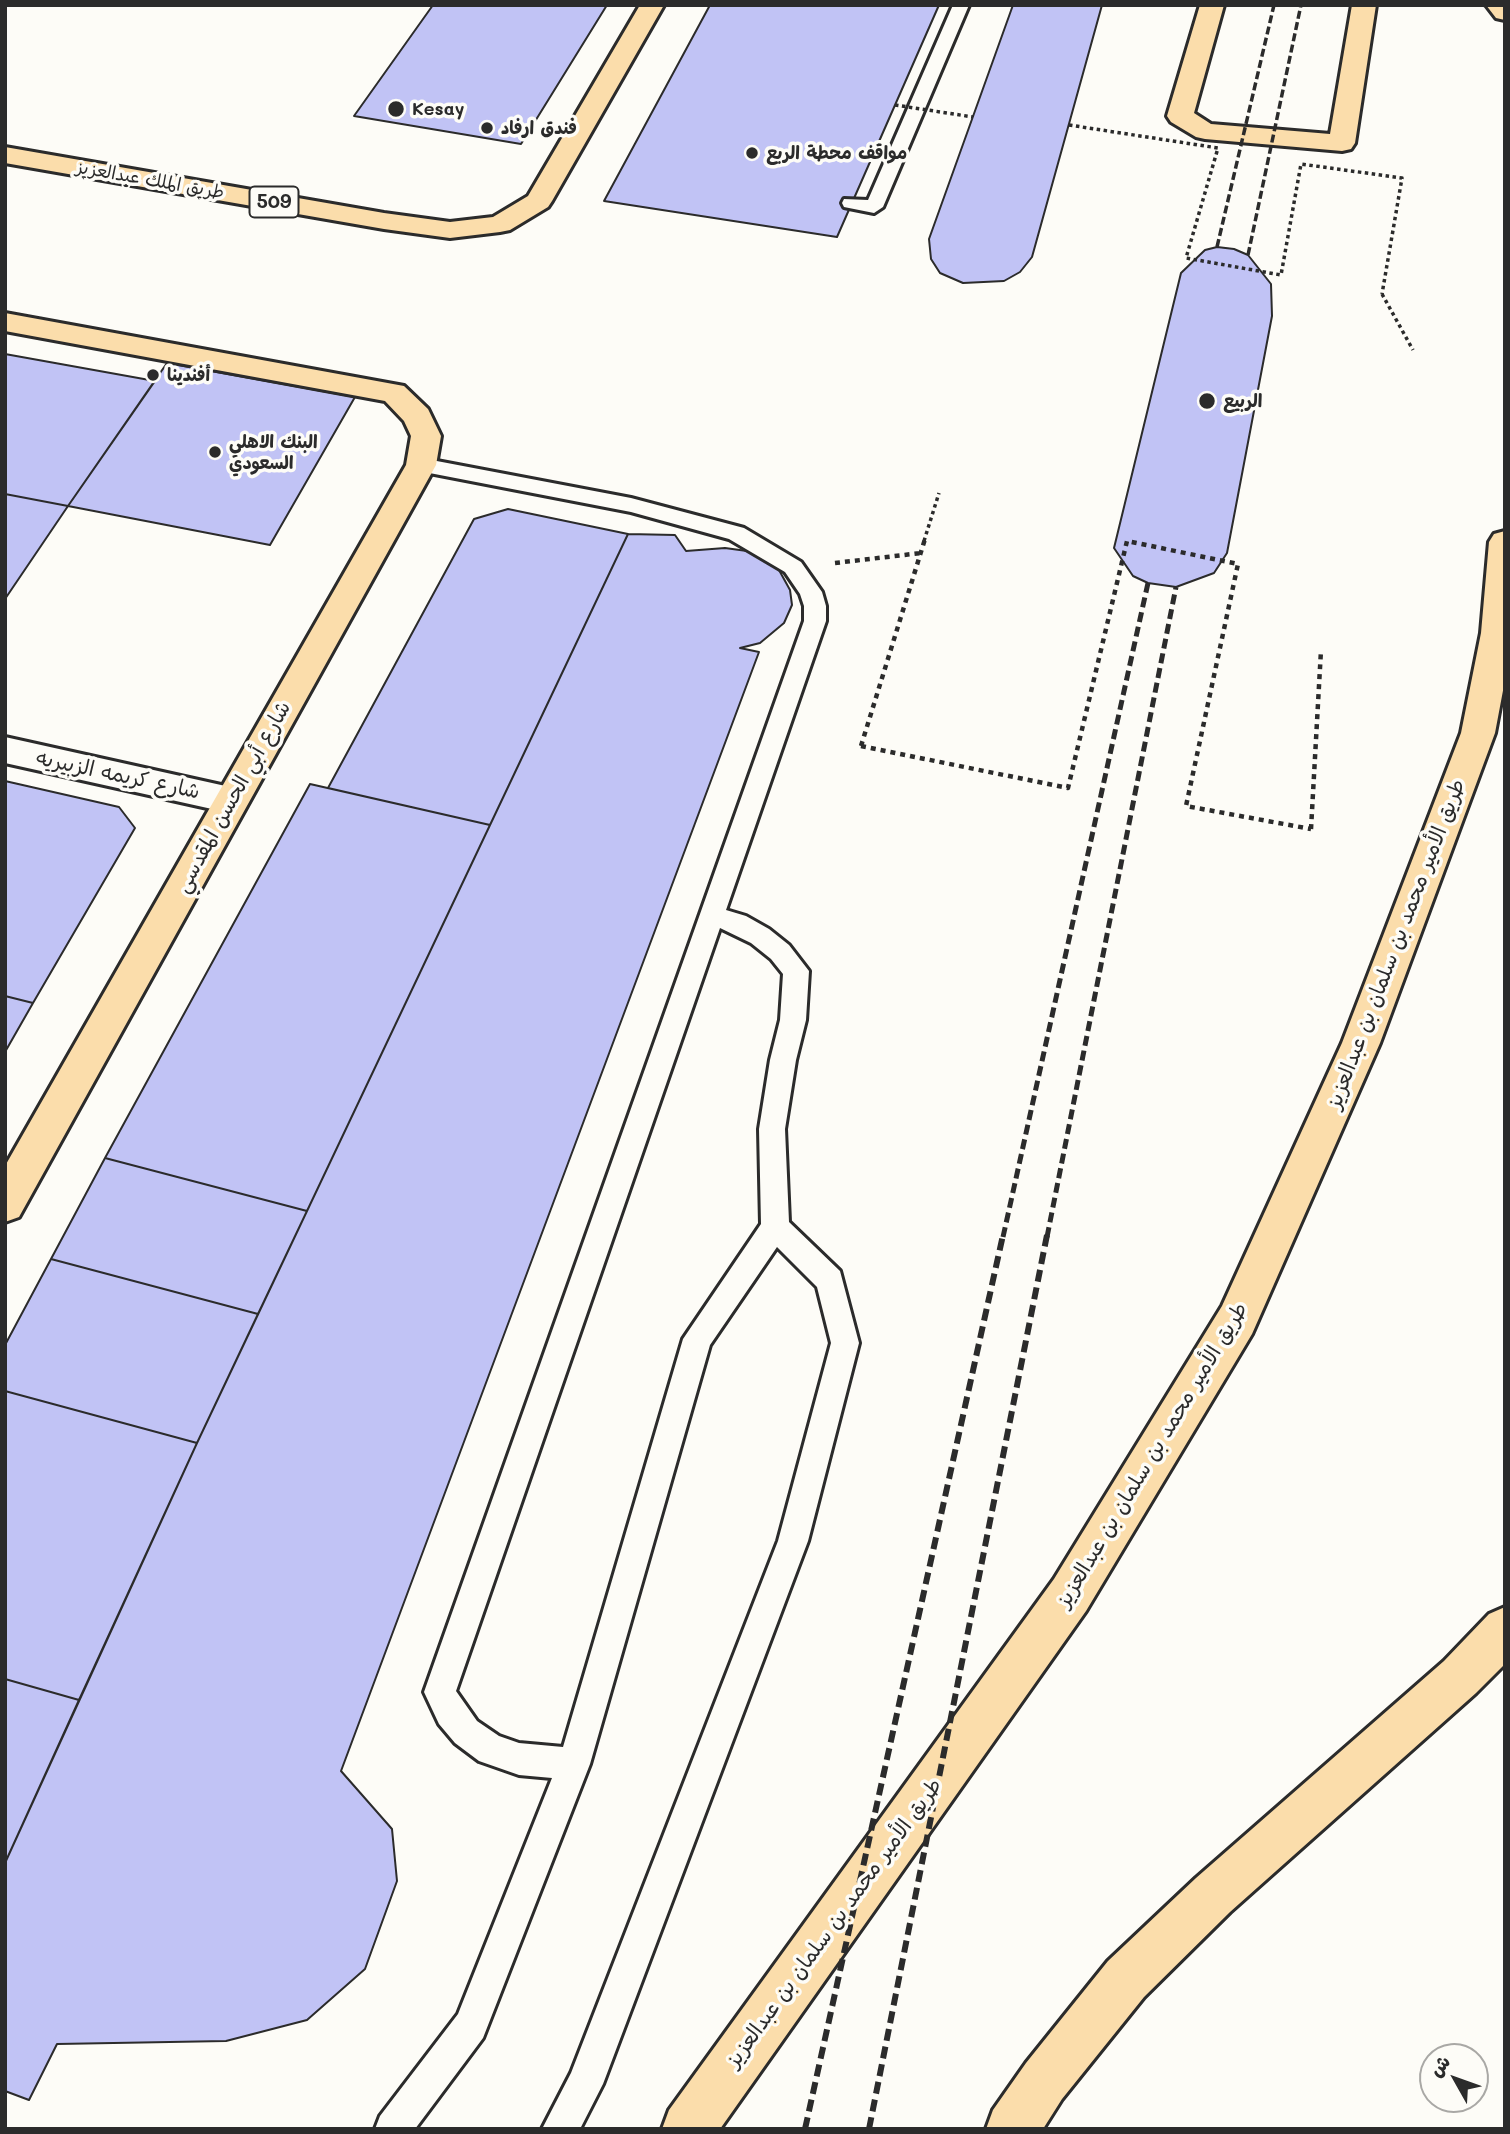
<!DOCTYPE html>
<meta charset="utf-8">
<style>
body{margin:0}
#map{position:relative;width:1510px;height:2134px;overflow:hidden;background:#fdfcf7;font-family:Mali,"Playpen Sans Arabic",sans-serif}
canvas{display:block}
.frame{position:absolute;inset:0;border:7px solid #2b2b2b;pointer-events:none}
.north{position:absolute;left:1419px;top:2043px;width:70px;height:70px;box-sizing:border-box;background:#fdfcf7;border:2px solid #a9a8a5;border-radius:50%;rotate:310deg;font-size:19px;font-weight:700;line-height:28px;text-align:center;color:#2b2b2b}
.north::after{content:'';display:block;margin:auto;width:24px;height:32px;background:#2b2b2b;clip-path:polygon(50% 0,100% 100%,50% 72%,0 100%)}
</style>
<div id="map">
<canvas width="1510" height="2134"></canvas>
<div class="frame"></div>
<div class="north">ش</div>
</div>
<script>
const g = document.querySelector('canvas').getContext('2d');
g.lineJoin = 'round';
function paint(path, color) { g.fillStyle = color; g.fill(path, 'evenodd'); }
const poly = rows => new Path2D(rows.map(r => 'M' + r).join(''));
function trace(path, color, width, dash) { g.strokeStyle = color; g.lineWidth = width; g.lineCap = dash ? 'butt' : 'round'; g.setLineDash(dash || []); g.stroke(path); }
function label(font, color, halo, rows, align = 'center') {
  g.font = font + ' Mali,"Playpen Sans Arabic",sans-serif'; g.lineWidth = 7; g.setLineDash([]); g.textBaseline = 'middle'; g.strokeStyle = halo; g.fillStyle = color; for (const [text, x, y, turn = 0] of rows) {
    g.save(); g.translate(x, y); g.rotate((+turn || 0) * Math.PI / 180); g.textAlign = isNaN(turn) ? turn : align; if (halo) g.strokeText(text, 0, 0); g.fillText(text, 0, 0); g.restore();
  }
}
const building = poly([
 [433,5,607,5,521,144,354,116,433,5],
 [710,5,939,5,837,237,604,201,710,5],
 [1013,5,1102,5,1032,257,1020,272,1004,281,963,283,940,273,931,259,929,239,1013,5],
 [1217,247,1234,249,1248,255,1271,284,1272,316,1227,553,1214,573,1176,587,1148,583,1133,576,1114,548,1181,273,1205,250,1217,247],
 [5,354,155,381,68,506,5,494,5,354],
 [167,363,355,397,270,545,68,506,167,363],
 [5,494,68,506,5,599,5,494],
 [508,509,628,534,490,825,328,788,474,519,508,509],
 [628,534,675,535,686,551,725,548,747,551,768,560,779,570,790,590,792,605,784,623,760,643,740,648,759,652,341,1771,392,1829,397,1881,365,1969,307,2020,226,2041,57,2044,29,2100,5,2091,5,1863,197,1443,628,534],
 [5,781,119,807,135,828,33,1003,5,996,5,781],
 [310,784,490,825,307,1211,105,1158,310,784],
 [5,996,33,1003,5,1052,5,996],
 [105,1158,307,1211,258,1314,51,1259,105,1158],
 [51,1259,258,1314,197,1443,5,1391,5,1345,51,1259],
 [5,1391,197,1443,79,1700,5,1679,5,1391],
 [5,1679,79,1700,5,1863,5,1679]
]);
paint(building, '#c1c3f5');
trace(building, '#2b2b2b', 2);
const lane = poly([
 [953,5,969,5,883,207,874,213,844,207,842,203,844,199,868,200,953,5],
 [421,458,631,498,744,528,801,562,822,592,826,606,826,621,726,910,746,916,769,929,789,945,809,971,806,1020,796,1060,785,1129,789,1222,840,1271,859,1343,808,1541,603,2084,580,2129,542,2129,571,2073,778,1541,831,1343,817,1287,777,1247,710,1345,590,1764,483,2038,415,2129,375,2129,380,2116,458,2014,552,1778,519,1775,479,1761,455,1743,439,1724,424,1692,804,621,804,606,800,594,785,572,729,539,631,512,414,470,411,465,414,460,421,458],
 [720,928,751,943,771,959,783,974,780,1020,770,1060,759,1129,761,1224,683,1339,563,1747,519,1743,499,1736,477,1721,456,1691,720,928]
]);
const street = poly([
 [5,737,230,787,242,790,247,800,242,810,230,813,5,763,5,737]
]);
const primary = poly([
 [640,5,664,5,552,201,548,207,510,230,500,232,450,238,384,229,5,163,5,147,384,213,450,222,493,217,528,196,640,5],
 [1200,5,1224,5,1194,113,1211,124,1330,134,1352,5,1376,5,1355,143,1351,149,1342,151,1205,139,1196,137,1171,122,1167,116,1200,5],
 [1486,5,1505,5,1505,20,1496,18,1486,5],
 [5,313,404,386,428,409,441,436,436,465,19,1217,5,1222,5,1166,406,465,411,436,404,421,385,401,5,331,5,313],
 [1505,531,1505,680,1495,733,1380,1043,1252,1334,1086,1611,720,2129,662,2129,669,2110,1054,1579,1222,1306,1342,1043,1461,733,1481,633,1489,542,1494,534,1505,531],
 [1505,1607,1505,1664,1476,1693,1230,1912,1144,1997,1062,2099,1043,2129,986,2129,993,2110,1026,2063,1108,1961,1196,1878,1444,1661,1489,1614,1505,1607]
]);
trace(lane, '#2b2b2b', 6);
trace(street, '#2b2b2b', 6);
trace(primary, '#2b2b2b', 6);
trace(poly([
 [1382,294,1413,350],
 [924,541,939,493]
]), '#2b2b2b', 3.5, [3.5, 3.5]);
trace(poly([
 [835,563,921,553],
 [861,746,925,539],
 [1311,829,1321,650]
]), '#2b2b2b', 4.5, [5, 5]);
paint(lane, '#fdfcf7');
paint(street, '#fdfcf7');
paint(primary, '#fbddab');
trace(poly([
 [1217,247,1274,5],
 [1248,255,1301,5]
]), '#2b2b2b', 3.5, [8, 3.5]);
trace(poly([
 [1003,1237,1148,583],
 [1047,1237,1176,587]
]), '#2b2b2b', 5, [10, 5]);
trace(poly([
 [805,2129,1003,1235],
 [869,2129,1047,1235]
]), '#2b2b2b', 6, [12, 6]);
trace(poly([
 [895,105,973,117],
 [1069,125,1218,148,1186,258,1281,275,1301,164,1402,178,1382,294]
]), '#2b2b2b', 3.5, [3.5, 3.5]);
trace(poly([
 [861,746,1068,788,1127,541,1238,564,1186,806,1311,829]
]), '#2b2b2b', 4.5, [5, 5]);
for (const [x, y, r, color] of [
 [396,109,9,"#2b2b2b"],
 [487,128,7,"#2b2b2b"],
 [752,153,7,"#2b2b2b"],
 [153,375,7,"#2b2b2b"],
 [1207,401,9,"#2b2b2b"],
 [215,452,7,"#2b2b2b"]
]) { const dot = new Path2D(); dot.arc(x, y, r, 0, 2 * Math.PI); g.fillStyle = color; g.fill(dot); trace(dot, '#fdfcf7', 2.5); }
label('bold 18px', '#2b2b2b', '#fdfcf7', [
 ["Kesay",412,109],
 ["فندق ارفاد",501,128],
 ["مواقف محطة الربع",766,153],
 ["أفندينا",167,375],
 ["الربيع",1223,401],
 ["البنك الاهلي",229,442],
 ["السعودي",229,463]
], 'left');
label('18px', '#2b2b2b', '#fdfcf7', [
 ["طريق الملك عبدالعزيز",150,180,10]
]);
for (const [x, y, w] of [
 [274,202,49]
]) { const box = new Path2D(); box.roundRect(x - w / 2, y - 15.5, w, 31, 5); g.fillStyle = '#fdfcf7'; g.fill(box); trace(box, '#2b2b2b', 2); }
label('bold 19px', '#2b2b2b', null, [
 ["509",274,202]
]);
label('21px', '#2b2b2b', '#fdfcf7', [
 ["شارع كريمه الزبيريه",118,775,12],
 ["شارع أبي الحسن المقدسي",233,797,-61],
 ["طريق الأمير محمد بن سلمان بن عبدالعزيز",1396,944,-69],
 ["طريق الأمير محمد بن سلمان بن عبدالعزيز",1152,1455,-59],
 ["طريق الأمير محمد بن سلمان بن عبدالعزيز",834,1923,-54]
]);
</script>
